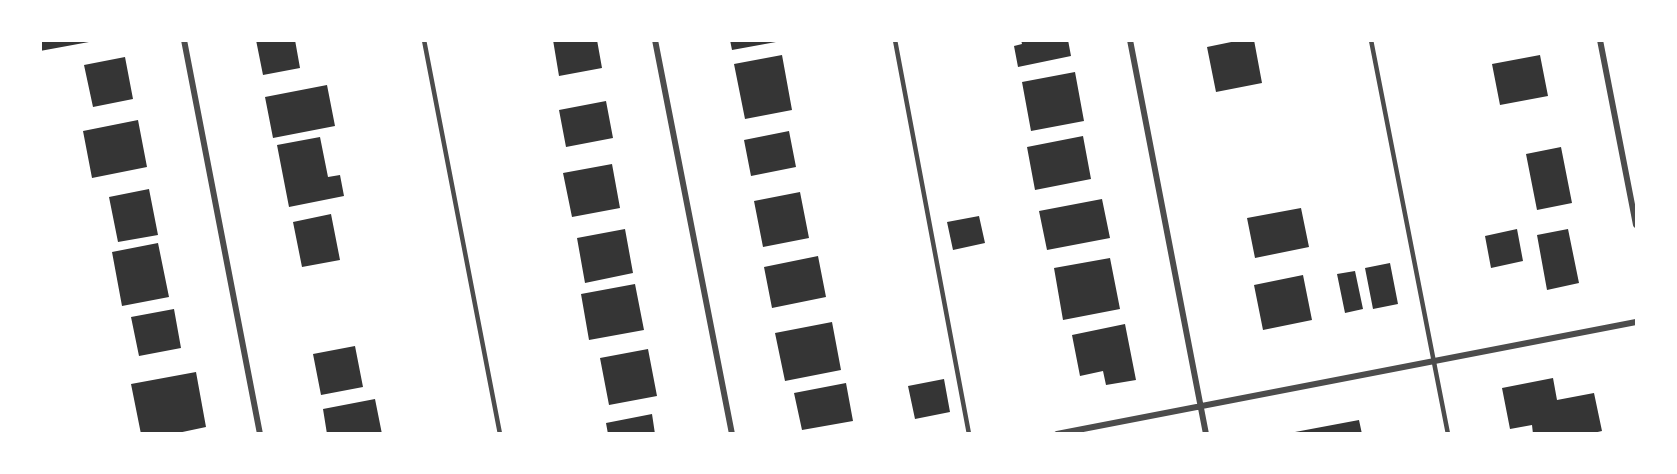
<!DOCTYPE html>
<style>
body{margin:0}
#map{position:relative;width:1677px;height:474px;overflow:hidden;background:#fff;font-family:Poppins,sans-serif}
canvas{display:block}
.frame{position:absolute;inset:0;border:42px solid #fff;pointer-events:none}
</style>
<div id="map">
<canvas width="1677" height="474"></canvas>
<div class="frame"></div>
</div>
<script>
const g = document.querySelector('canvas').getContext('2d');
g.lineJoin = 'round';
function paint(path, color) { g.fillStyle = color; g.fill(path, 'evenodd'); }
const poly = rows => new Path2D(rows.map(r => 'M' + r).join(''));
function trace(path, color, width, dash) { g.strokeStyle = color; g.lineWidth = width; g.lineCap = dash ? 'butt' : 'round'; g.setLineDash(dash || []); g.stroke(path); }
paint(poly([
 [40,40,89,40,89,42,40,51],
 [256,40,295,40,300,68,263,75],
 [553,40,597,40,602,68,559,76],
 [730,40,776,40,776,42,732,50],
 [1021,40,1068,40,1071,56,1018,67,1014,46,1022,44],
 [1241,40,1254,40,1262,83,1216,92,1207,47],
 [782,55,792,110,745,119,734,64],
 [1540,55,1548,96,1500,105,1492,64],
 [125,57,133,99,93,107,84,65],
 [1075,72,1084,121,1031,131,1022,82],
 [327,85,335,126,273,138,265,97],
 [606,101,613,138,566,147,559,110],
 [138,120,147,167,92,178,83,131],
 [789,131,796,167,751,176,744,140],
 [1083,136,1091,179,1035,190,1027,147],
 [320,137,328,177,340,175,344,196,289,207,277,145],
 [1561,147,1572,203,1537,210,1526,154],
 [612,164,620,208,572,217,563,173],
 [149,189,158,235,118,242,109,197],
 [800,192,809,238,763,247,754,201],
 [1102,199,1110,238,1047,250,1039,211],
 [1301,208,1309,247,1255,258,1247,218],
 [331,214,340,260,302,267,293,222],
 [979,216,985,243,953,250,947,222],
 [625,229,633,273,585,283,577,238],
 [1517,229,1523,261,1491,268,1485,236],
 [1568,229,1579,283,1547,290,1537,235],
 [158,243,169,297,122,306,112,252],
 [818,256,826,297,772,308,764,267],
 [1110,258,1120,309,1063,320,1054,268],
 [1390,263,1398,304,1373,309,1365,268],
 [1355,271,1363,309,1345,313,1337,274],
 [1303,275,1312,320,1263,330,1254,285],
 [635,284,644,330,589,340,581,294],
 [174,309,181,348,139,356,131,317],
 [832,322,841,370,785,381,775,333],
 [1125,324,1136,380,1106,385,1103,371,1080,376,1072,335],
 [355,346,363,387,321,395,313,354],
 [648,349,657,396,609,405,600,358],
 [196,372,206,427,173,434,141,434,131,384],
 [1553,378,1557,400,1594,393,1602,431,1589,434,1533,434,1532,425,1510,429,1502,388],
 [944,379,950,412,915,419,908,386],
 [846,383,853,421,802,430,794,393],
 [375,399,382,434,327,434,323,409],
 [652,414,655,434,608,434,606,423],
 [1359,420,1362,434,1295,434,1295,432]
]), '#353535');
trace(poly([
 [424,40,500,434],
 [895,40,969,434],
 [1371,40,1448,434]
]), '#4c4c4c', 4.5);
trace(poly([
 [184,40,260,434],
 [655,40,732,434],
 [1130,40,1206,434],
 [1600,40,1636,225],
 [1057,434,1636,322]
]), '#4c4c4c', 6);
</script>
